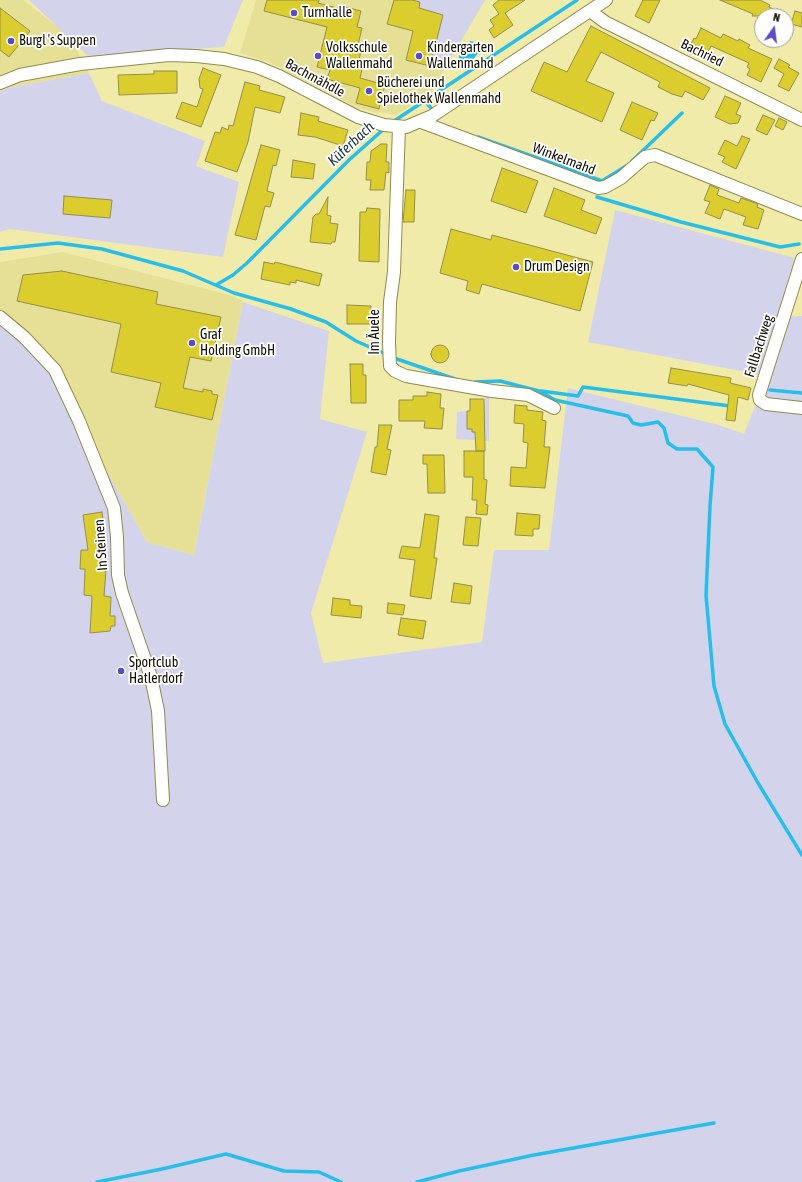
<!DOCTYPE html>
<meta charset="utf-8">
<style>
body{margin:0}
#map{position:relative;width:802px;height:1182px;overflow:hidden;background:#f0eba9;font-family:"Asap Condensed",sans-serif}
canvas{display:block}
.north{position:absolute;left:754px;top:8px;width:40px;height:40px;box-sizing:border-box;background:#fff;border:1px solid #a09f99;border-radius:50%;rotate:14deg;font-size:11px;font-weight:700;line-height:16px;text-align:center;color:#110e00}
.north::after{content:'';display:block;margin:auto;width:14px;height:18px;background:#5c4bc4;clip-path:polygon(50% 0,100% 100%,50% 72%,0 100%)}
</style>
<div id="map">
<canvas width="802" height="1182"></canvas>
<div class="north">N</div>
</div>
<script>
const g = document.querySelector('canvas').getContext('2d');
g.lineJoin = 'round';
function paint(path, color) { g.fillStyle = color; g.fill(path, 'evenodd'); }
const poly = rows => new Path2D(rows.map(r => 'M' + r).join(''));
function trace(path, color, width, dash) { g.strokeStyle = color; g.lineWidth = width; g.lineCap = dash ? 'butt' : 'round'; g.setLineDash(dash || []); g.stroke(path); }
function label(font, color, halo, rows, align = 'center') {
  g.font = font + ' "Asap Condensed",sans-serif'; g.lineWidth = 3.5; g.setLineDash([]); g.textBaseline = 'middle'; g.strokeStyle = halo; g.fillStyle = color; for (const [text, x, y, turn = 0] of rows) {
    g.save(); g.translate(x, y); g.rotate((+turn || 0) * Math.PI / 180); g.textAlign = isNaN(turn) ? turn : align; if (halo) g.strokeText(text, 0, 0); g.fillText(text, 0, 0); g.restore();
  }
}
paint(poly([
 [0,0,23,0,70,36,89,73,7,88,0,92],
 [256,0,485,0,430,94,396,115,381,112,377,113,356,107,271,63,240,53],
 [63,252,233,296,243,302,194,555,147,542,46,364,0,322,0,262]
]), '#e6e096');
paint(poly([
 [29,0,243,0,224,47,88,56],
 [412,0,485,0,444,70,430,66,443,15,419,8,420,2],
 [89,73,102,101,205,141,196,166,239,182,223,257,10,229,0,232,0,92,7,88],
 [615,210,795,258,777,317,802,316,802,1182,0,1182,0,322,46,364,147,542,194,555,243,302,329,331,320,419,367,432,311,613,323,663,482,642,494,550,549,550,568,388,719,425,744,434,767,376,588,342],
 [465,392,489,396,489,441,456,439,457,412,467,411,467,429,485,429,485,396]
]), '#d3d4ec');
paint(poly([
 [470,41,480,43,482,48,468,66,462,66,458,63,459,56]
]), '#27beea');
trace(poly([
 [425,101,431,108],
 [391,123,577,0],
 [478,137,602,181,626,166],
 [632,161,682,113],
 [597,197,681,222,780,247,799,244],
 [0,249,58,243,102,249,183,271,234,293,291,309,326,322,356,341,397,359,455,379],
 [216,285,233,275,247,263,349,160,385,128],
 [475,382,500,381,539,391,555,400,628,416,633,423,641,425,658,422,664,428,668,443,677,449,697,449,713,467,710,506,706,595,714,686,725,724,758,783,802,855],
 [770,390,802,393],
 [541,391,578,396,583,387,730,406],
 [97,1182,162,1169,226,1154,284,1171,319,1172,341,1182],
 [417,1182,459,1171,534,1155,714,1123]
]), '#27beea', 3.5);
const building = poly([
 [267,0,319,0,318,3,341,9,342,6,361,11,357,27,362,28,358,45,362,46,359,60,364,61,360,78,385,85,379,109,356,103,360,88,327,79,330,70,317,67,327,27,264,11,267,0],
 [394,0,412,0,420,2,419,8,443,15,430,66,406,60,413,31,387,24,394,0],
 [499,0,525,0,505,13,513,25,494,38,489,30,494,26,490,20,499,14,493,5,499,0],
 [643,0,660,0,649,23,635,16,643,0],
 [720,0,760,0,770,5,769,7,773,9,770,16,752,16,753,14,720,0],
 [0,8,30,31,9,57,0,50,0,8],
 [795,11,802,13,802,27,791,24,795,11],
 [591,26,710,88,703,100,685,91,682,97,672,94,658,87,660,82,601,52,586,81,614,93,602,122,531,91,544,62,567,72,591,26],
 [701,28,721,38,723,34,738,41,739,39,750,45,748,48,772,59,761,82,747,75,750,69,747,67,749,63,711,46,707,54,690,46,694,38,696,39,701,28],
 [779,59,790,65,788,67,799,73,789,91,778,86,784,74,774,68,779,59],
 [203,68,221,75,201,127,176,118,182,102,197,107,203,89,200,88,199,79,203,68],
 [154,71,177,71,177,93,119,95,118,75,154,74,154,71],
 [245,82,260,86,259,90,285,97,280,113,255,107,248,142,237,172,205,161,215,132,220,133,222,127,228,130,229,125,233,126,245,82],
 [725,96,741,103,736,114,741,116,738,123,730,124,715,117,725,96],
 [632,102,658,113,654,121,651,120,642,140,620,130,632,102],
 [301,113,319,117,318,121,348,130,343,146,315,137,298,135,301,113],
 [763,115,775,120,767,135,756,130,763,115],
 [779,118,787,122,783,130,775,126,779,118],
 [742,136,750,139,736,169,722,162,725,157,718,154,725,140,737,146,742,136],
 [381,144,387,144,386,162,389,162,389,173,386,172,384,190,370,190,371,180,366,180,367,162,370,162,371,151,381,144],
 [261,145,280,150,276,166,273,165,267,191,274,193,270,207,265,206,256,240,235,235,261,145],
 [293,160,315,164,313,179,291,177,293,160],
 [502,168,538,181,526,213,491,201,502,168],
 [710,185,719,189,717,195,739,203,741,198,758,204,757,207,764,210,758,229,743,225,746,217,724,209,720,219,705,213,710,202,704,200,710,185],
 [554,188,585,200,581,210,602,218,596,234,544,216,554,188],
 [406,190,415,190,414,222,403,222,406,190],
 [64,196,112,200,110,218,63,214,64,196],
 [328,197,327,215,331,216,330,223,338,224,335,242,332,242,331,244,310,242,313,217,316,214,319,214,328,197],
 [367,208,380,209,379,262,359,261,360,212,366,212,367,208],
 [451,229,491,240,492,235,593,262,580,311,482,284,479,294,466,290,468,281,440,273,451,229],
 [264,262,274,264,275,262,322,274,319,286,296,280,296,283,290,282,290,285,261,279,264,262],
 [62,271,158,292,156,304,221,317,211,361,190,357,183,388,203,392,203,389,212,391,212,394,218,395,212,420,155,407,161,383,111,372,121,324,17,301,23,275,62,271],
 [347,305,371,306,370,324,347,324,347,305],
 '431 354a9 9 0 1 1 18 0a9 9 0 1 1-18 0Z',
 [350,364,363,364,363,375,366,375,366,403,351,403,350,364],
 [671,368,731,378,730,383,751,388,748,400,738,397,735,421,726,420,729,395,688,384,687,386,668,383,671,368],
 [427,392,441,394,440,408,444,408,442,429,424,428,425,421,399,421,399,400,413,400,413,396,427,396,427,392],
 [470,399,484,399,485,451,476,451,475,432,472,432,472,429,467,429,467,411,470,411,470,399],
 [515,405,527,406,527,410,543,412,542,420,546,421,544,447,550,447,545,488,510,486,511,467,526,468,528,443,523,442,524,424,514,423,515,405],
 [379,425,392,425,387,449,391,450,386,475,371,472,375,447,377,447,379,425],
 [464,451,484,451,484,479,487,480,485,504,488,505,487,515,476,514,477,500,472,500,473,477,464,477,464,451],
 [423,455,444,455,445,493,428,493,427,464,423,464,423,455],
 [102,512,105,536,103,536,101,570,106,570,104,596,111,597,110,616,115,616,115,626,111,626,110,631,90,633,92,596,84,595,85,569,80,569,81,550,88,550,83,515,102,512],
 [517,513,540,515,539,529,533,529,533,536,515,535,517,513],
 [425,514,439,516,434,558,437,558,431,599,410,596,415,560,399,558,402,546,420,548,425,514],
 [466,517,481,518,478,546,463,545,466,517],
 [454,583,472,586,470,604,451,602,454,583],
 [333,598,350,600,350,605,362,606,361,618,331,615,333,598],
 [388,603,405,605,403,615,387,613,388,603],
 [401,618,426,621,423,639,398,635,401,618]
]);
paint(building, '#dbcd2d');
trace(building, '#948e50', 1);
const minor = poly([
 [590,11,605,22,802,120],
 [0,83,20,75,80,64,169,55,196,56,224,59,257,67,279,76,358,117,384,125,406,127,432,116,606,0],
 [421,122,598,188,605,187,621,178,645,157,655,155,802,214],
 [399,127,394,272,390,302,389,343,390,366,395,371,406,376,492,391,528,395,554,408],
 [802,259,759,395,760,400,766,404,802,408],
 [0,317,24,337,55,370,79,421,114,508,117,537,118,575,122,593,151,677,158,711,163,800]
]);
trace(minor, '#918b4d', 14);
trace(minor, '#fff', 12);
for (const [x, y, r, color] of [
 [294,13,4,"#5c4bc4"],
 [11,41,4,"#5c4bc4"],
 [318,56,4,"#5c4bc4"],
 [419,56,4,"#5c4bc4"],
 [369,91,4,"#5c4bc4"],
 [516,267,4,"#5c4bc4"],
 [192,343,4,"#5c4bc4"],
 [121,671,4,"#5c4bc4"]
]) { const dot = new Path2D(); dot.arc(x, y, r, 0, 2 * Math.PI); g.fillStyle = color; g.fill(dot); trace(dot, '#fff', 1.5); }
label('14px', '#110e00', '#fff', [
 ["Turnhalle",302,13],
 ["Burgl 's Suppen",19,41],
 ["Volksschule",326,48],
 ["Wallenmahd",326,64],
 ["Kindergarten",427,48],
 ["Wallenmahd",427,64],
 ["Bücherei und",377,83],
 ["Spielothek Wallenmahd",377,99],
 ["Drum Design",524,267],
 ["Graf",200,335],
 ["Holding GmbH",200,351],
 ["Sportclub",129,663],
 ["Hatlerdorf",129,679]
], 'left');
label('14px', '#110e00', '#fff', [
 ["Bachried",702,53,26],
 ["Bachmähdle",315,78,28],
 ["Winkelmahd",564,159,21],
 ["Im Äuele",375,332,-90],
 ["Fallbachweg",759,346,-72],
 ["In Steinen",101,545,-94]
]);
label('italic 15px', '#1a3641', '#fff', [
 ["Küferbach",351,144,-43]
]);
</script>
